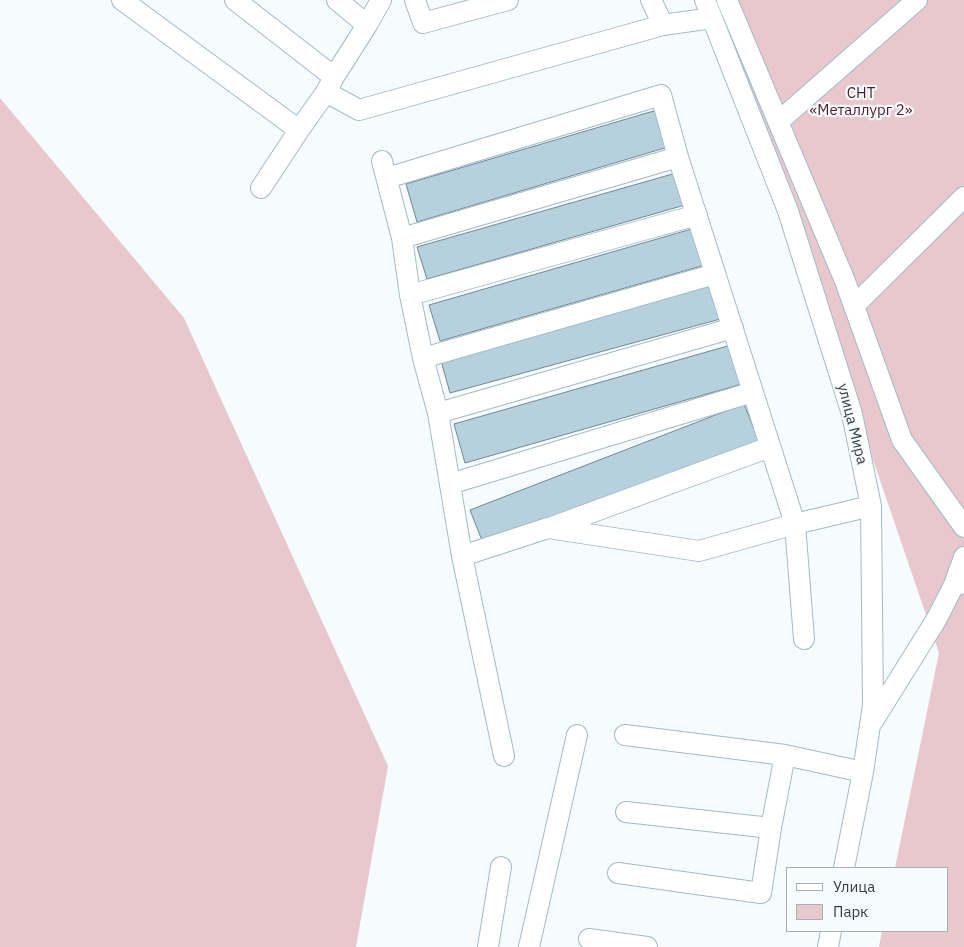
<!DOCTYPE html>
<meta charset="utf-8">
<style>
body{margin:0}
#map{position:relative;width:964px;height:947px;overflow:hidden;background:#f6fbfe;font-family:"IBM Plex Sans",sans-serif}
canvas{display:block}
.legend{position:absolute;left:786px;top:867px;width:162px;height:65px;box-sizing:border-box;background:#f6fbfe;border:1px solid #a8afb3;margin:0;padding:6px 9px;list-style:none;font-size:15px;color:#333e43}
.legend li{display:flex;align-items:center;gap:10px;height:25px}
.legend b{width:25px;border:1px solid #a8afb3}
</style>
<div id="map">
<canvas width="964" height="947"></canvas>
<ul class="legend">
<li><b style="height:6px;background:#fff"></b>Улица</li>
<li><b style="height:14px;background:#e8c8cd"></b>Парк</li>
</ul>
</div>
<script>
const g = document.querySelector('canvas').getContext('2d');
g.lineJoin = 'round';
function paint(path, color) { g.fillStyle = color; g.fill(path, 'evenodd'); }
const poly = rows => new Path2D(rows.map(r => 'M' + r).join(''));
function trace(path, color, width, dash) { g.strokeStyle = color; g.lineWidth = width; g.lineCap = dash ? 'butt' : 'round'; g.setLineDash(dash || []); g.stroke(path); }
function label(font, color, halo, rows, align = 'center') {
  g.font = font + ' "IBM Plex Sans",sans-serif'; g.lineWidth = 4.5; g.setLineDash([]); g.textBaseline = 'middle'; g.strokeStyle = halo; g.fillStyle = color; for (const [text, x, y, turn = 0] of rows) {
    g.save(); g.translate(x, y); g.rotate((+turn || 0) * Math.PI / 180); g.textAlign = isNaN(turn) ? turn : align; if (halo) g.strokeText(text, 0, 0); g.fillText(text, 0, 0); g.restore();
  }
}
paint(poly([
 [716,0,964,0,964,947,879,947,882,931,948,931,948,868,895,868,939,653],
 [0,98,184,318,388,766,356,947,0,947]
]), '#e8c8cd');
const building = poly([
 [657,110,668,147,417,222,406,184,657,110],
 [676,173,685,205,427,279,417,247,676,173],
 [695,228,705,265,440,341,429,305,695,228],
 [714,283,724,318,450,393,440,357,714,283],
 [731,345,742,384,465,463,454,424,731,345],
 [744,404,759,442,485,548,470,510,744,404]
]);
paint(building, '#b6d0dd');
trace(building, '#708894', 1);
const minor = poly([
 [122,0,299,130,261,188],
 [235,0,334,77,367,25,337,0],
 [415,0,423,23,508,0],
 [651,0,663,25],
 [705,0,788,211,852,414,871,506,873,705,863,772,844,868],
 [727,0,845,281,902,440,964,527],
 [367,25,381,0],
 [334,77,326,92,359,110,663,25,712,18],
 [778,122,917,0],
 [299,130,326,92],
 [382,161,402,238,410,295,423,358,438,413,462,556,504,756],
 [387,178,661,95,678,157,795,524,804,639],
 [402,238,678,157],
 [410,295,697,215],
 [854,306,964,197],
 [423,358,715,274],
 [438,413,733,328],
 [450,484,753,392],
 [552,527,770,447],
 [462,556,548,528,699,551,795,524,871,506],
 [964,557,954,585,964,583],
 [873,721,936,620,954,585],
 [625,735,785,755,863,772],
 [626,812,771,828],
 [618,873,761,893,771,828,785,755],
 [589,939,647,947],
 [488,947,501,867],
 [529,947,577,735],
 [828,947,831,931]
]);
trace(minor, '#a2bbc8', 22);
trace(minor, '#fff', 20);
label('15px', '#501c29', '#f6fbfe', [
 ["СНТ",861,94],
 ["«Металлург 2»",861,111]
]);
label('15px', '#333e43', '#f6fbfe', [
 ["улица Мира",852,424,76]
]);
</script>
